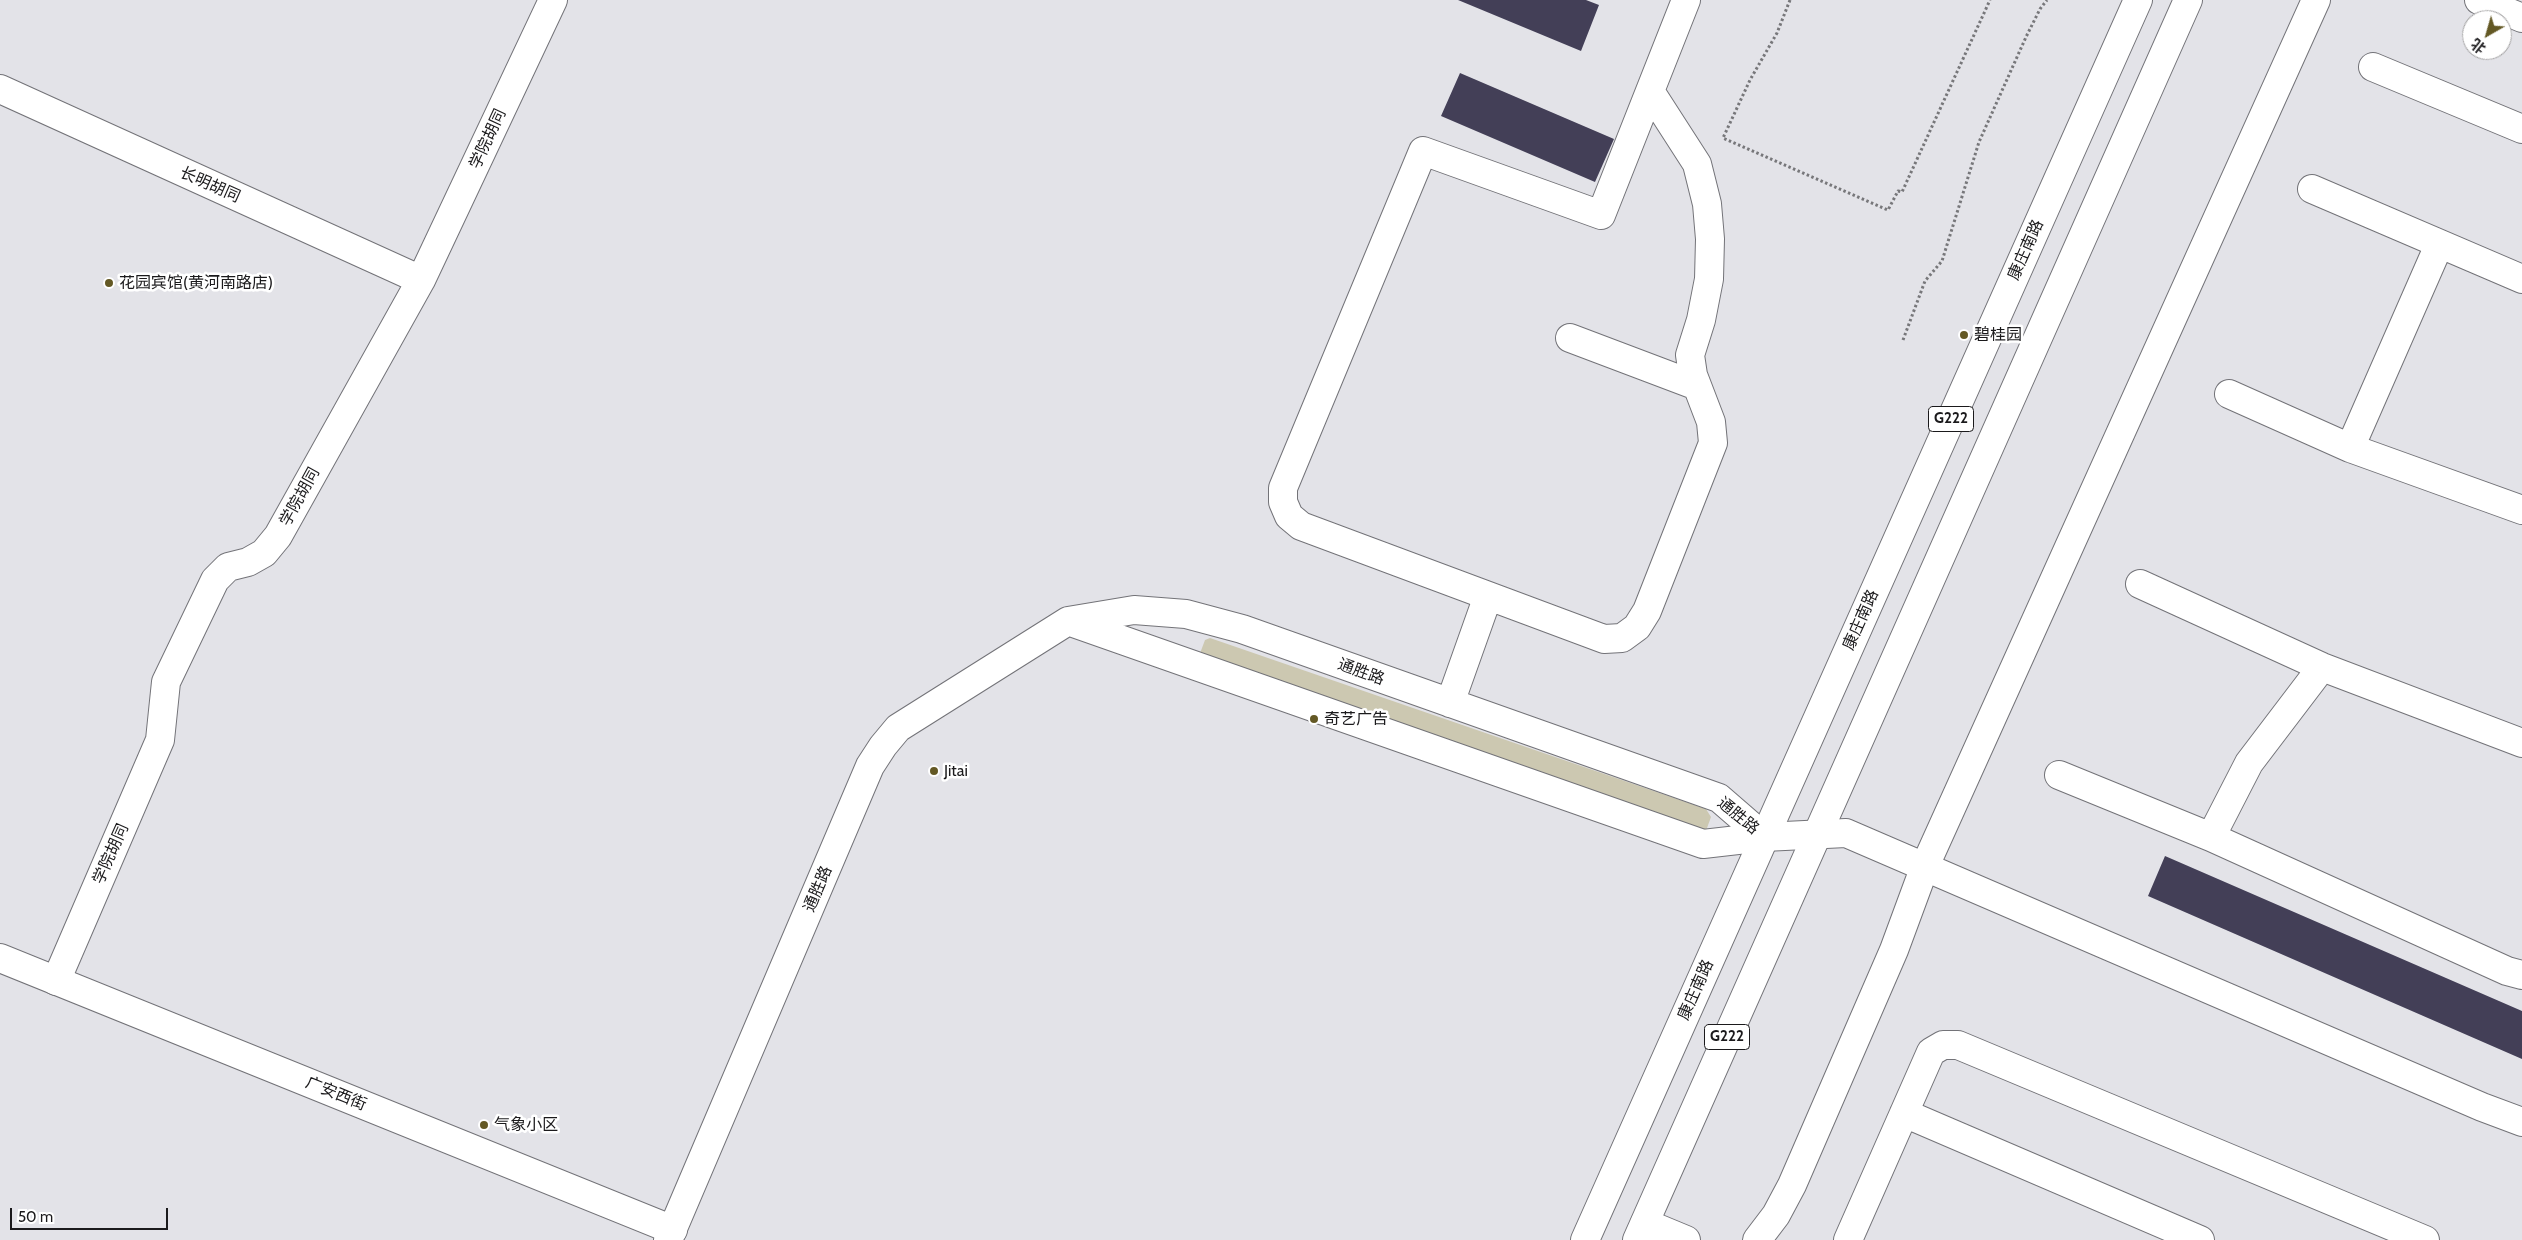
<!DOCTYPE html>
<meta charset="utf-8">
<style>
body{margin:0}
#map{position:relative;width:2522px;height:1240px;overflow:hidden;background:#e3e3e8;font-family:Cabin,"Noto Sans SC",sans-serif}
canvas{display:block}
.north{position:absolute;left:2462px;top:10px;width:50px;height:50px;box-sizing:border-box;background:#fff;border:1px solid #a4a3a4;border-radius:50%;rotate:218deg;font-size:14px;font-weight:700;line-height:20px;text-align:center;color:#1b1a1c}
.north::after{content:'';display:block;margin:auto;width:18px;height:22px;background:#635824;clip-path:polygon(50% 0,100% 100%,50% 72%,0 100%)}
.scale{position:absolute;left:10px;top:1208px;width:158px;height:22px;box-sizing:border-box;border:2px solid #1b1a1c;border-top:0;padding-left:6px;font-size:15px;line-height:18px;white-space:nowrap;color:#1b1a1c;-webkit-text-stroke:4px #fff;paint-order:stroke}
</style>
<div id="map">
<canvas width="2522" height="1240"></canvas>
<div class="north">北</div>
<div class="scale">50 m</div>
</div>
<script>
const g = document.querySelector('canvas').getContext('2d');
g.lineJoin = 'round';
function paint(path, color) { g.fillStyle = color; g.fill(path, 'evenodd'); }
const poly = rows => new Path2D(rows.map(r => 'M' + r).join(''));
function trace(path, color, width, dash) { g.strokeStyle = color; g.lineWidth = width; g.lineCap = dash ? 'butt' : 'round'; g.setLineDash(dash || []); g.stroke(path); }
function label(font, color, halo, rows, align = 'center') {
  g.font = font + ' Cabin,"Noto Sans SC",sans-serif'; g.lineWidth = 5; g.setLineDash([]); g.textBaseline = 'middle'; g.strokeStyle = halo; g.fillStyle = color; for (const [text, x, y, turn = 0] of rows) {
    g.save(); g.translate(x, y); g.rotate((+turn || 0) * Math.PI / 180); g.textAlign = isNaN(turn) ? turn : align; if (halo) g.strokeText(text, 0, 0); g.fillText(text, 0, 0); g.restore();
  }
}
paint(poly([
 [1210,638,1706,809,1711,817,1707,828,1704,831,1199,656,1205,640]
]), '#ccc8b1');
paint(poly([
 [1458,0,1586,0,1599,5,1581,51],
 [1460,73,1614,139,1595,182,1441,116],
 [2165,856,2522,1011,2522,1059,2148,896]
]), '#433f57');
const minor = poly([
 [2479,0,2522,18],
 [2373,67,2522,129],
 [0,89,421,280],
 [1650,91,1697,164,1707,204,1710,239,1709,279,1701,320,1690,355,1693,375,1711,422,1713,443,1647,611,1637,627,1622,638,1604,639,1301,526,1289,516,1283,502,1283,488,1423,151,1601,215,1686,0],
 [2312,189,2522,279],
 [1570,338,1697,386],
 [2229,394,2350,448,2522,510],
 [2350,448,2439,245],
 [2140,584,2322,667,2522,743],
 [1068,621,1703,844,1764,837,1846,833,2482,1107,2522,1122],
 [1450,703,1488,596],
 [2059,775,2211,837,2507,971,2522,975],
 [2211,837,2249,763,2322,667],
 [56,981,160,740,166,682,215,580,228,567,248,562,264,553,278,536,421,280,553,0],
 [1904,1113,2200,1240],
 [1645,1223,1686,1240],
 [668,1240,870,766,883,746,898,728,1068,621,1134,610,1186,614,1242,629,1719,798,1764,837],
 [1757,1240,1776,1215,1792,1185,1894,950,1925,866,2316,0],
 [1848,1240,1931,1052,1943,1045,1958,1045,2425,1240]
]);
const major = poly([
 [0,958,673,1230]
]);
const highway = poly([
 [1585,1240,2138,0],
 [1637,1240,2188,0]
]);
trace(minor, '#737378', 30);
trace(major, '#737378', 30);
trace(highway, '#737378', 30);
trace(poly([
 [1790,0,1777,33,1750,80,1723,138,1888,210,1898,191,1902,192,1990,0],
 [1903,340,1925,281,1942,261,1979,142,2026,37,2040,9,2047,0]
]), '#77777a', 3, [2.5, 2.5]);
trace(minor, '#fff', 28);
trace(major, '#fff', 28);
trace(highway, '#fff', 28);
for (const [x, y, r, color] of [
 [109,283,5,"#635824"],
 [1964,335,5,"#635824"],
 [1314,719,5,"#635824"],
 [934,771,5,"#635824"],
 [484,1125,5,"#635824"]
]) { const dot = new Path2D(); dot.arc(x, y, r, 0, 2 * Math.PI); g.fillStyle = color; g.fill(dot); trace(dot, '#fff', 2); }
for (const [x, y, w] of [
 [1951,419,45],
 [1727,1037,45]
]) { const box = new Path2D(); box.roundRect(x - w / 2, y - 12.5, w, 25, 4); g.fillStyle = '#fff'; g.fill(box); trace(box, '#1b1a1c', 1); }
label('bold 15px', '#1b1a1c', null, [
 ["G222",1951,419],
 ["G222",1727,1037]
]);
label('16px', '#1b1a1c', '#fff', [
 ["学院胡同",488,139,-65],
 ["长明胡同",210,185,24],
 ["康庄南路",2026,250,-66],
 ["学院胡同",300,497,-61],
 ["康庄南路",1861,620,-66],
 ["通胜路",1361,672,20],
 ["通胜路",1738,816,39],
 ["学院胡同",111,854,-66],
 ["通胜路",818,889,-67],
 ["康庄南路",1696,990,-66],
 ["广安西街",336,1094,22]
]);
label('16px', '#1b1a1c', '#fff', [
 ["花园宾馆(黄河南路店)",119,283],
 ["碧桂园",1974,335],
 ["奇艺广告",1324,719],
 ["Jitai",944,771],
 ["气象小区",494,1125]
], 'left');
</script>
